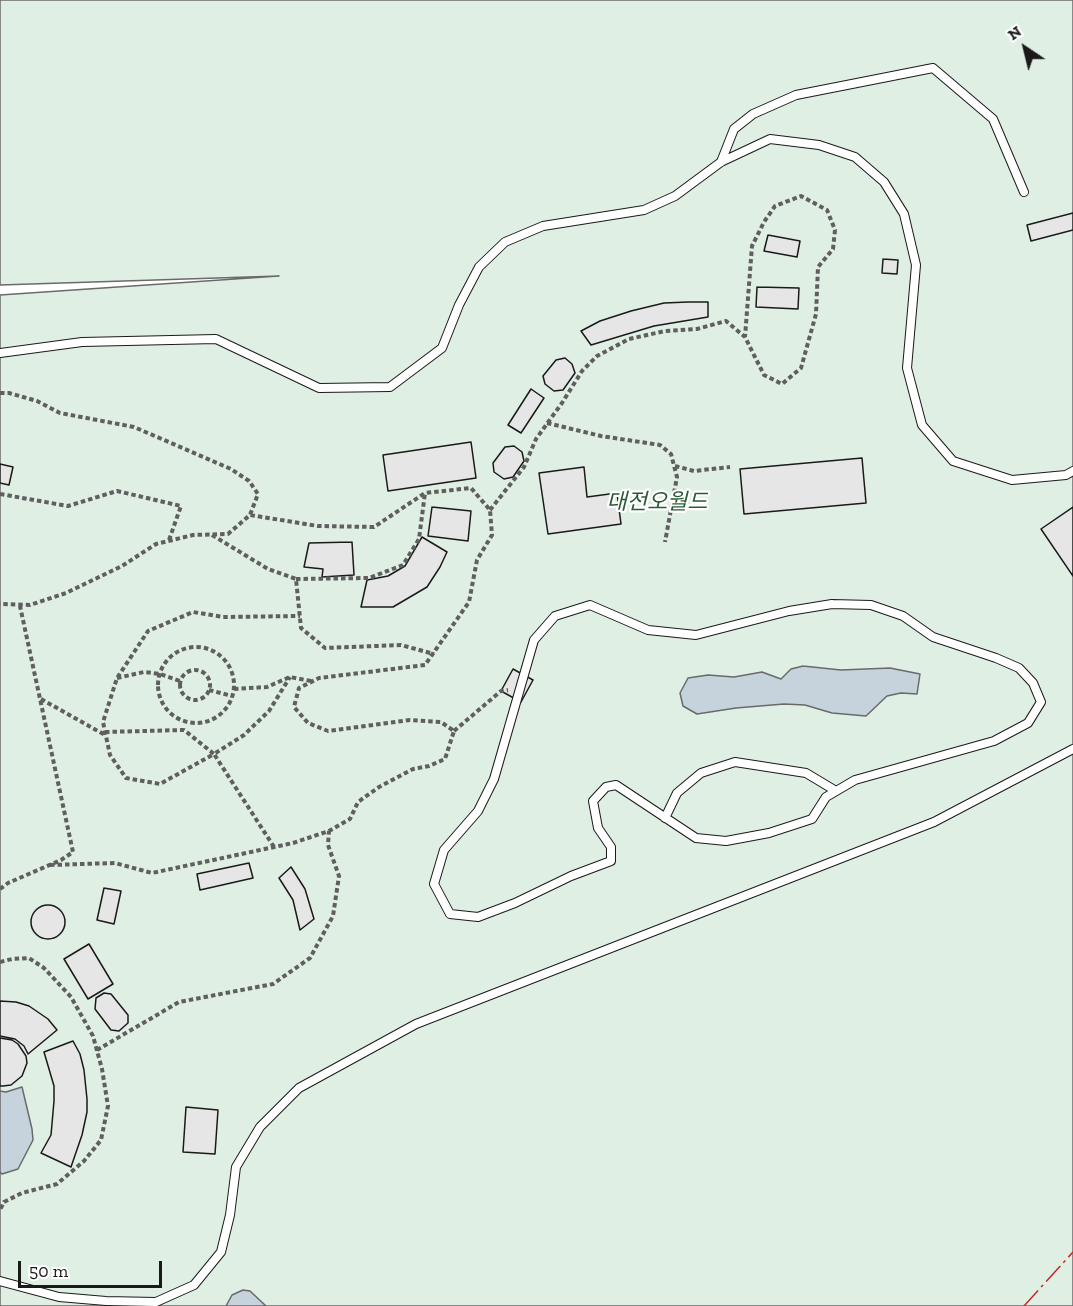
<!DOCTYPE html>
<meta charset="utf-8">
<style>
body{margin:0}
#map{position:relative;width:1073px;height:1306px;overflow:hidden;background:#fff;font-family:"Zilla Slab",serif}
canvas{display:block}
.north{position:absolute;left:995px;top:18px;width:60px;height:60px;-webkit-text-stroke:4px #fff;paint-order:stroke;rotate:325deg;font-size:16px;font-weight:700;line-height:24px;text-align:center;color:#1a1a1a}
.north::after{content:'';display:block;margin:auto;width:21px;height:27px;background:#1a1a1a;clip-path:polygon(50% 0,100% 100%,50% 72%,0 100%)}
.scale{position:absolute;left:18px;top:1261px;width:144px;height:27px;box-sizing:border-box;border:3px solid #1a1a1a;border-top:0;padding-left:8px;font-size:18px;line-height:21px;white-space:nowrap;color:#1a1a1a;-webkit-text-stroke:4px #fff;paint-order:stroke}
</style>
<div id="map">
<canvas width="1073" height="1306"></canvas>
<div class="north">N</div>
<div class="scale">50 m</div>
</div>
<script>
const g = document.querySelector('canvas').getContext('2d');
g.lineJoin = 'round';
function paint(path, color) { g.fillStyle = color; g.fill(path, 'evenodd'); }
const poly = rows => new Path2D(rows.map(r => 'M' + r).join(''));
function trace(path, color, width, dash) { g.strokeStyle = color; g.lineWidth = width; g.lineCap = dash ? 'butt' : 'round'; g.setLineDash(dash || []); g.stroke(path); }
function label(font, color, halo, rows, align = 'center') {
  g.font = font + ' "Zilla Slab","Noto Sans KR",serif'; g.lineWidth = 4.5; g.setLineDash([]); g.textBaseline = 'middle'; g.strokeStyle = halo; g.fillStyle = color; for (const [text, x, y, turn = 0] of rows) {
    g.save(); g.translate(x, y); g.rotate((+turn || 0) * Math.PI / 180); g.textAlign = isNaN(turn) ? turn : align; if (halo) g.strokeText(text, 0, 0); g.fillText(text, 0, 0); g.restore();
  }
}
const green = poly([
 [0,0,1073,0,1073,1306,0,1306,0,295,279,276,0,285,0,0]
]);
paint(green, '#e0efe3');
trace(green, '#6a6a6a', 1.5);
const water = poly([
 [803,666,841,670,890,668,920,674,917,694,901,693,887,696,866,716,832,713,805,705,784,704,736,708,697,714,683,706,680,693,688,678,708,675,734,677,762,672,781,679,791,669,803,666],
 [22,1087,32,1129,33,1140,18,1169,2,1174,0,1172,0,1091,6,1092,22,1087],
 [243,1290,250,1291,266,1306,226,1306,232,1295,243,1290]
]);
paint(water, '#c6d2dc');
trace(water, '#6a6a6a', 1.5);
const building = poly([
 [1073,213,1073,230,1031,241,1027,225,1073,213],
 [768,235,800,241,797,257,764,251,768,235],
 [883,259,898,260,897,274,882,273,883,259],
 [757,287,799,288,798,309,756,307,757,287],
 [688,302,708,302,708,317,654,326,591,345,581,331,600,321,631,311,664,303,688,302],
 [565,358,572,364,575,373,563,390,554,391,545,384,543,376,556,360,565,358],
 [531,389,544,398,521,433,508,425,531,389],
 [471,442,476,478,388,491,383,455,471,442],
 [514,446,522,452,524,461,513,477,504,479,494,472,493,463,505,447,514,446],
 [862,458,866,503,744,514,740,469,862,458],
 [0,464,13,467,9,485,0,483,0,464],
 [584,467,587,497,617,493,621,524,548,534,539,473,584,467],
 [432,507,471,511,468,541,428,536,432,507],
 [1073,507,1073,576,1041,529,1073,507],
 [422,537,447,552,440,567,427,587,393,607,361,607,367,580,388,576,405,566,422,537],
 [352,542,354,575,322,577,323,569,304,567,309,543,352,542],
 [513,669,533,680,521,702,501,691,513,669],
 [249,863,253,878,200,890,197,874,249,863],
 [291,867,305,889,314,919,300,930,293,900,279,878,291,867],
 [104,888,121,891,114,924,97,920,104,888],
 '31 922a17 17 0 1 1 34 0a17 17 0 1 1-34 0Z',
 [89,944,113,984,88,999,64,959,89,944],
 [104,993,111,994,128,1015,128,1023,119,1031,111,1030,95,1009,96,998,104,993],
 [0,1001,16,1002,29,1006,48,1019,57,1030,28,1054,24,1046,15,1039,0,1036,0,1001],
 [0,1038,12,1040,18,1044,26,1056,27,1063,22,1076,11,1085,3,1086,0,1086,0,1038],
 [73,1041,80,1054,84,1070,87,1099,87,1112,82,1135,71,1167,41,1153,51,1135,54,1101,54,1086,44,1052,73,1041],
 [186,1107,218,1110,215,1154,183,1152,186,1107]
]);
paint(building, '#e6e6e6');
trace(building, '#1a1a1a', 1.5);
const service = poly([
 [721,162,734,129,753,114,796,95,933,68,993,119,1024,192],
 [0,353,82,342,216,339,319,388,390,387,442,348,459,305,479,267,505,242,543,226,644,210,675,196,721,162,770,139,819,145,855,157,884,182,904,214,916,265,907,368,922,425,953,461,1012,480,1066,475,1073,471],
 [832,604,871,605,903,616,933,637,996,658,1019,668,1033,683,1041,702,1028,723,994,741,855,780,826,797,812,819,769,833,726,841,696,838,616,785,606,787,593,801,598,828,611,847,611,861,571,876,515,903,478,917,450,914,434,884,444,850,478,811,494,779,534,640,555,616,590,605,648,630,696,635,789,611,832,604],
 [665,818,677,793,701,773,735,762,806,773,836,791],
 [0,1281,59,1297,106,1301,156,1302,194,1285,221,1252,230,1215,236,1167,260,1127,299,1088,416,1024,934,822,1073,749]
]);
trace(service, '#1a1a1a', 10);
trace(poly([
 [0,393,9,393,37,401,60,413,134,427,231,469,249,481,258,494,250,515,228,534,193,535,156,544,122,566,66,593,30,605,0,604],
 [547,423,601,436,660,445,671,454,677,477,665,542],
 [675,466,694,471,730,467],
 [0,494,68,506,117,491,181,506,169,540],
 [490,510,524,467,536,439,562,403,582,371,597,356,629,339,665,331,697,329,726,321,745,337,764,375,782,384,801,368,816,314,818,267,833,249,835,230,827,210,801,196,775,206,764,222,752,246,745,337],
 [212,535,268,569,296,579,301,628,325,648,401,645,434,654],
 [296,579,369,578,403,565,419,539,425,493],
 '158 685a38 38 0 1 1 76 0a38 38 0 1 1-76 0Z',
 '180 685a15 15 0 1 1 30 0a15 15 0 1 1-30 0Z',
 [117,678,144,672,160,674,180,681],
 [234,689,267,687,290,677,311,681],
 [209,690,232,696],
 [41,699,105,735],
 [454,731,501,691,508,690],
 [105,732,184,730,214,754,160,784,126,778,110,755,103,722,117,678,148,631,193,612,223,617,300,616],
 [274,847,214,754,244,735,269,711,290,677],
 [50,865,115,863,152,873,293,843,329,831,350,819,358,802,379,787,413,769,429,766,445,759,454,731,441,722,410,720,328,731,308,723,294,707,299,688,319,678,425,665,469,602,477,560,492,535,490,510,471,488,425,493,374,527,318,526,250,515],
 [0,889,8,883,61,860,73,852,20,606],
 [0,962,12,959,29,958,44,968,71,997,93,1036,102,1069,108,1106,101,1140,84,1161,57,1184,22,1193,4,1202,0,1210],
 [97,1050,179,1002,273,984,310,958,333,916,339,876,328,845,329,831]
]), '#5f5f5f', 4, [4.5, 3]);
trace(service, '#fff', 8);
trace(poly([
 [1024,1306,1073,1252]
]), '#c62828', 1.5, [21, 4.5, 3, 4.5]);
label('italic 22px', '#2b5a34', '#fff', [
 ["대전오월드",657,503]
]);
</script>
